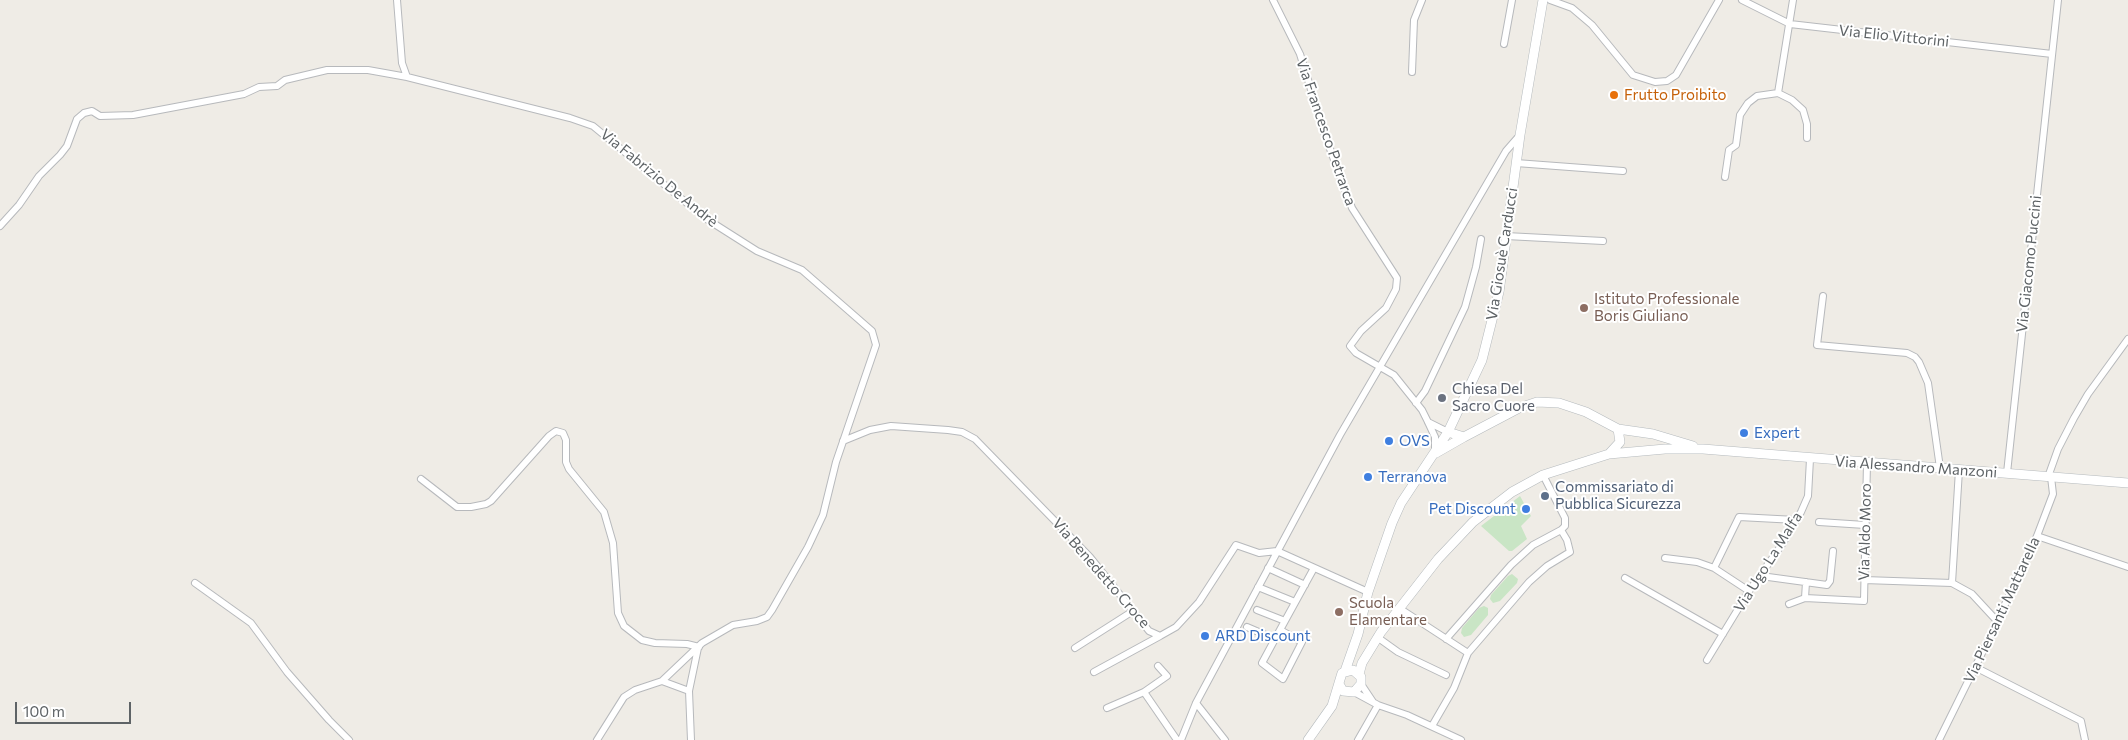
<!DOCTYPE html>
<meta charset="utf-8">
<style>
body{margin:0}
#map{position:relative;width:2128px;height:740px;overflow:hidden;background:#efece6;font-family:Commissioner,sans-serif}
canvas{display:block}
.scale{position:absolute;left:15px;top:702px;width:116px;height:22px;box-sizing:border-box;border:2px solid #5e6366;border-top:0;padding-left:6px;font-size:15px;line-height:18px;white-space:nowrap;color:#5e6366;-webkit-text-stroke:4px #fff;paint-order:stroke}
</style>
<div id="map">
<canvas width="2128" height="740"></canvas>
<div class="scale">100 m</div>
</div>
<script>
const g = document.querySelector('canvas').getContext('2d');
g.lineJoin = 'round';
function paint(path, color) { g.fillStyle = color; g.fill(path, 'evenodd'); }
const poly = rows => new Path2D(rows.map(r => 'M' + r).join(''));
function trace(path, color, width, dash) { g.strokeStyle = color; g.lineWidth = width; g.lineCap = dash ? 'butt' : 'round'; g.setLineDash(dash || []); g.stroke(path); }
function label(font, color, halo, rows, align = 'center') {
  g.font = font + ' Commissioner,sans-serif'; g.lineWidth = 4; g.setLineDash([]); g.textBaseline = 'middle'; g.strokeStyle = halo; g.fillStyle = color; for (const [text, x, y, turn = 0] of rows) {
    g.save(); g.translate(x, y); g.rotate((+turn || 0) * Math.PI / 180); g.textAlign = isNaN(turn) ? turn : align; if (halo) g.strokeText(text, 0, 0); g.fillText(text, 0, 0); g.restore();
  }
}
paint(poly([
 [1520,496,1531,516,1521,526,1527,539,1512,551,1509,551,1481,526],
 [1512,574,1518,579,1517,583,1500,601,1493,603,1490,599,1491,595,1508,576],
 [1484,606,1488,608,1488,615,1471,635,1464,637,1461,633,1462,628,1479,608]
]), '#c9e5c5');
const street = poly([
 [397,0,402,63,407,77],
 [1273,0,1300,54,1326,138,1352,208,1397,278,1396,289,1386,308,1361,331,1350,346,1356,353,1394,375,1422,410,1428,422,1435,437,1435,450],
 [1550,0,1572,8,1592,25,1633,75,1655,82,1667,81,1676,75,1719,0],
 [1742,0,1790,24,2052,54],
 [1504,44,1512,0],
 [1412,72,1414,20,1422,0],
 [1778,93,1793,0],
 [1516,163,1623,171],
 [1725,177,1729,150,1736,145,1740,115,1748,103,1757,96,1778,93,1792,100,1803,110,1807,124,1807,138],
 [0,226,19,205,39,176,60,155,67,146,77,119,84,113,92,111,100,116,133,115,244,94,259,87,277,86,285,80,327,70,368,70,407,77,570,118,593,126,705,218,757,251,802,270,872,331,876,345,836,462,823,515,808,547,772,610,767,617,757,621,733,625,702,643,662,681],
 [1506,236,1603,241],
 [1823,296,1817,345,1907,353,1915,357,1919,362,1928,383,1940,468],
 [1416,403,1425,391,1465,307,1476,267,1481,239],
 [1428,422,1448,432],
 [843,441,870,430,891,426,948,430,962,432,975,439,1090,557,1149,631,1160,636,1176,627,1199,602,1236,545,1259,553,1277,551,1368,592],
 [2007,473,2058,0],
 [1543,475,1565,518,1565,526,1561,530],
 [2048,477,2058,449,2074,418,2088,394,2128,339],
 [421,479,457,507,471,507,486,504,491,501,549,436,556,431,563,433,566,440,566,462,569,469,604,512,613,543,618,613,624,626,642,640,655,643,687,644,699,647],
 [1819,522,1865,525],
 [2037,536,2128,567],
 [1665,558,1697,562,1714,568,1749,591],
 [1268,568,1305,585],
 [1714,568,1739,517,1796,520],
 [1761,576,1827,585,1830,581,1833,551],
 [1625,578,1723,634],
 [1864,580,1952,583,1972,594,1997,621],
 [195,583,251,623,287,672,329,720,349,740],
 [1952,583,1959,470],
 [1258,587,1295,602],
 [1805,598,1806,582],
 [1789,604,1805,598,1864,601,1867,463],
 [1399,608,1468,653],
 [1257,610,1285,621],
 [1247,627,1275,639],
 [1280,630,1302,642,1283,679,1262,663,1275,639,1314,568],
 [1377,637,1398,652,1446,675],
 [1075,648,1133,611],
 [1707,660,1749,591,1783,543,1801,512,1808,496,1810,459],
 [1975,667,2081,721,2085,740],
 [1094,672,1160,636],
 [1361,684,1373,702],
 [1144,692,1177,740],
 [1354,692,1378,705,1407,715,1461,740],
 [1196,703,1225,740],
 [1107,708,1144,692,1167,676,1158,666],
 [1432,726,1454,688,1468,653,1529,582,1547,566,1570,552,1567,540,1561,530,1533,545,1511,565,1446,639],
 [597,740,624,697,635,690,662,681,689,691],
 [691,740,689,691,698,648],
 [1181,740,1196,703,1340,435,1506,151,1520,135],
 [1358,740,1378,705],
 [1939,740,1985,647,2037,536,2053,494,2051,477]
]);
const secondary = poly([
 [1448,432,1464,437,1519,408,1537,402,1559,403,1586,412,1618,429,1653,434,1693,446],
 [1436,453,1464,437],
 [1609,454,1620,442,1618,429],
 [1345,671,1358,634,1368,592,1392,523,1401,503,1448,432,1482,360,1499,292,1520,135,1543,0],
 [1359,674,1362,663,1381,632,1438,559,1473,522,1512,492,1543,475,1609,454,1665,449,1703,449,2128,483],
 [1308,740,1332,706,1342,673,1353,670,1361,677,1361,684,1354,692,1343,691,1339,684]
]);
trace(street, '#b7b9bc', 8);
trace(secondary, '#b5babd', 10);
trace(street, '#fff', 6);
trace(secondary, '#fff', 9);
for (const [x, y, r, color] of [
 [1614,95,5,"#e8710a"],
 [1584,308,5,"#8d6e63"],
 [1442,398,5,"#6b7280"],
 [1744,433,5,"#3f7fe0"],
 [1389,441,5,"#3f7fe0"],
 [1368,477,5,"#3f7fe0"],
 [1545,496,5,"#5c6f8a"],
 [1526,509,5,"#3f7fe0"],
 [1339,612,5,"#8d6e63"],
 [1205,636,5,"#3f7fe0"]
]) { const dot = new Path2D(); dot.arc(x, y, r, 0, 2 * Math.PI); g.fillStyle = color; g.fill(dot); trace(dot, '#fff', 2); }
label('15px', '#5e6366', '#fff', [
 ["Via Elio Vittorini",1894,36,6],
 ["Via Francesco Petrarca",1326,132,71],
 ["Via Fabrizio De Andrè",659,178,39],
 ["Via Giosuè Carducci",1502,254,-81],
 ["Via Giacomo Puccini",2029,264,-84],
 ["Via Alessandro Manzoni",1916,467,4],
 ["Via Aldo Moro",1865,532,-89],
 ["Via Ugo La Malfa",1768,562,-58],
 ["Via Benedetto Croce",1101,573,49],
 ["Via Piersanti Mattarella",2002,610,-65]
]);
label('15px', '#c56008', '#fff', [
 ["Frutto Proibito",1624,95]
], 'left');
label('15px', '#785e54', '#fff', [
 ["Istituto Professionale",1594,299],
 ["Boris Giuliano",1594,316],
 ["Scuola",1349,603],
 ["Elamentare",1349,620]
], 'left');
label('15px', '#5b616d', '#fff', [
 ["Chiesa Del",1452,389],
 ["Sacro Cuore",1452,406]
], 'left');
label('15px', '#366cbe', '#fff', [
 ["Expert",1754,433],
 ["OVS",1399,441],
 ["Terranova",1378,477],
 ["Pet Discount",1516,509,"right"],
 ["ARD Discount",1215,636]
], 'left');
label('15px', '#4e5e75', '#fff', [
 ["Commissariato di",1555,487],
 ["Pubblica Sicurezza",1555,504]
], 'left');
</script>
